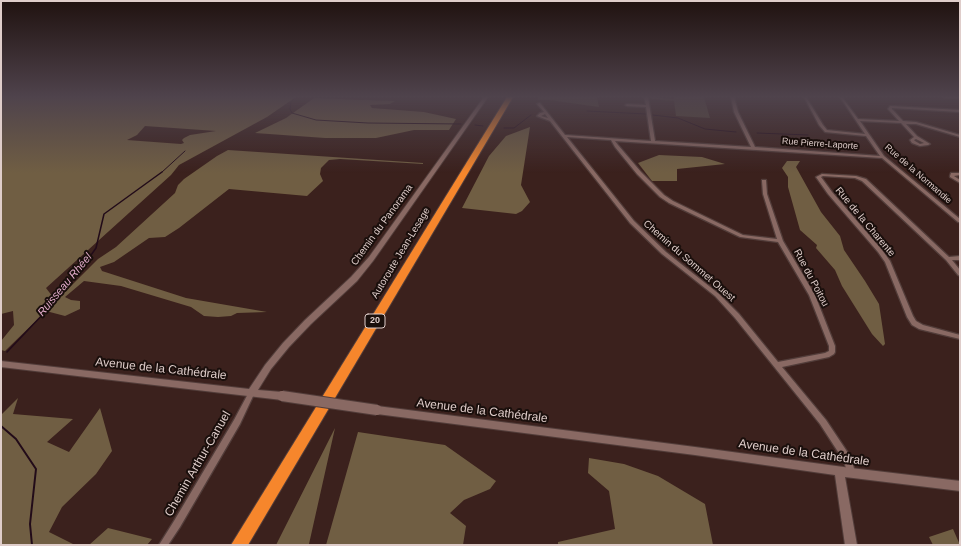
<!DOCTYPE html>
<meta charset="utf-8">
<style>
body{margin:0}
#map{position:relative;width:961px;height:546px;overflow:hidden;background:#3b211d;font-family:Arial,sans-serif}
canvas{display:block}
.frame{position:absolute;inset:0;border:2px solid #dfcdca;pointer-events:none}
</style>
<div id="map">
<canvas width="961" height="546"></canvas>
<div class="frame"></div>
</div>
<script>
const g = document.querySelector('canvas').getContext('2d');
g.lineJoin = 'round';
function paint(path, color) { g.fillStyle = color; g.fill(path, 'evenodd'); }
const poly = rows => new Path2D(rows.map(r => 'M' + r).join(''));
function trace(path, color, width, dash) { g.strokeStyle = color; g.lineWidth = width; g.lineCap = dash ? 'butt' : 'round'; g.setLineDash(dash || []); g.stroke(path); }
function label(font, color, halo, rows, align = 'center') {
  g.font = font + ' Arial,sans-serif'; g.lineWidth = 4; g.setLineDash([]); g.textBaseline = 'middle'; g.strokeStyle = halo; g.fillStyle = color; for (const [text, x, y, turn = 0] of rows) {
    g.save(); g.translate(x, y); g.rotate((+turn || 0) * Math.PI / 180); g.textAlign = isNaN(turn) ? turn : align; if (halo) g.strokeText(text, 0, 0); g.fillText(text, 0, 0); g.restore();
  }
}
paint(poly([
 [539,97,597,97,599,107,549,100,537,100],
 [650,97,674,99,674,97,704,97,710,118,676,116,674,101,651,99]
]), '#554938');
paint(poly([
 [1,97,296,97,267,117,179,165,171,175,46,288,56,301,98,259,116,247,175,193,178,185,184,179,217,156,228,150,423,163,423,164,340,159,329,160,321,168,320,174,323,181,307,196,229,189,179,228,165,237,149,238,114,262,100,267,102,271,186,298,267,312,237,313,231,316,218,317,204,316,191,307,121,286,84,281,65,297,71,300,80,301,80,309,65,316,46,311,5,351,1,350,1,341,14,325,13,311,1,314],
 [145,126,216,131,190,135,184,138,182,140,184,143,181,144,127,140,137,135],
 [314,98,395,101,390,104,370,105,372,108,424,112,456,119,449,130,414,130,376,138,325,138,255,133,286,118],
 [530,127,521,185,530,202,522,211,516,214,462,208,489,156,506,136],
 [659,155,702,157,725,164,677,169,677,181,652,181,638,163],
 [787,161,800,161,796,167,821,212,840,236,844,250,865,281,879,304,885,344,883,346,872,334,842,286,835,270,816,248,817,245,800,230,788,187,788,177,782,168],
 [18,398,13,414,73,419,47,442,69,452,100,408,112,451,96,474,62,507,49,532,75,545,1,545,1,415],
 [335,428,309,544,309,545,276,545],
 [358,432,445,445,496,481,490,489,464,500,450,513,466,526,463,545,326,545],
 [589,458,624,464,658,476,705,504,713,545,558,545,558,542,615,529,609,491,588,473],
 [108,528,152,539,147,545,89,545],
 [953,529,960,545,933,545,929,537]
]), '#705e43');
trace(poly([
 [296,97,291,102,290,109,292,113,316,120,368,123,461,124],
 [587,111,646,114],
 [653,115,678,118,705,129,736,132],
 [475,125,483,126],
 [504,128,514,128,531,115],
 [757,133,808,135],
 [161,173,185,151]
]), '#220b19', 1);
trace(poly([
 [7,352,46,311,82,268,96,248,104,214,162,172]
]), '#220b19', 1.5);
trace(poly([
 [1,426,16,439,36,469,30,524,32,545]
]), '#220b19', 2);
const minor = poly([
 [644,97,648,97,655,141,751,147,734,112,731,97,734,97,738,112,755,147,880,156,866,136,825,132,819,125,804,97,806,97,823,125,827,130,865,134,840,97,842,97,858,119,899,121,888,109,890,106,891,106,960,110,960,112,892,108,892,109,903,121,916,122,960,135,960,137,916,124,906,124,917,136,930,144,928,145,920,146,912,143,910,140,914,137,901,123,860,121,884,156,960,219,960,222,958,222,882,158,615,141,618,145,641,172,664,195,673,201,743,235,777,239,763,194,762,181,762,180,766,180,767,194,783,241,815,295,835,346,835,352,834,354,829,357,782,367,826,420,846,450,852,460,855,473,854,476,851,477,848,476,844,461,820,424,735,318,715,296,662,254,630,223,550,121,537,116,540,113,544,112,537,104,539,103,540,103,565,135,651,141,646,107,627,106,625,105,627,104,646,105,644,97],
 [545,114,548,118,541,116,545,114],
 [567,137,611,140,615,147,637,174,660,197,669,203,740,237,778,242,809,295,829,346,829,351,825,353,778,362,739,314,719,294,666,252,634,221,567,137],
 [916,139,924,143,920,144,915,141,914,140,916,139],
 [943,97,960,97,960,98,945,98,943,97],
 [951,173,960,173,960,175,954,176,960,180,960,183,950,177,950,176,951,173],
 [822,174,856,176,866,179,949,257,960,256,960,260,952,260,960,270,960,276,958,275,946,260,862,181,855,178,823,176,821,177,832,192,882,250,890,261,913,316,916,321,923,325,960,335,960,339,919,329,912,325,907,317,885,262,878,252,828,194,816,177,822,174],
 [252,389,254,390,255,392,240,424,180,527,168,545,159,545,174,521,234,420,250,390,252,389]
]);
const tertiary = poly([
 [484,97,488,97,373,261,357,281,311,324,289,347,271,369,258,390,282,392,285,393,286,396,285,399,282,400,1,367,1,361,249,389,265,365,283,343,305,320,351,277,369,257,484,97],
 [377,406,695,447,851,468,960,481,960,491,845,477,857,545,845,545,835,475,695,455,377,414,374,413,372,410,374,407,377,406]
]);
const motorway = poly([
 [507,97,513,97,248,545,231,545,507,97]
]);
trace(minor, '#523d3a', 2.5);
trace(tertiary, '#523d3a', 2);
trace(motorway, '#523d3a', 2);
paint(minor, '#896963');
paint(tertiary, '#896963');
paint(motorway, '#f6862c');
const tertiaryBridge = poly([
 [282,396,377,410]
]);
trace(tertiaryBridge, '#523d3a', 12, []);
trace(tertiaryBridge, '#896963', 10);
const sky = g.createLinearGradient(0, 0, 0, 173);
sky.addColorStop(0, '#201210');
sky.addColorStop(0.56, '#4f434c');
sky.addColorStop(1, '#4f434c00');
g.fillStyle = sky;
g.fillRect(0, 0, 961, 173);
label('9px', '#dfcdca', '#1a0f0c', [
 ["Rue Pierre-Laporte",820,144,4],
 ["Rue de la Normandie",918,174,41]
]);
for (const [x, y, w] of [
 [375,321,20]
]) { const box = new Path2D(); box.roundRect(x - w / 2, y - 7, w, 14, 3); g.fillStyle = '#1a0f0c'; g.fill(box); trace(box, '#dfcdca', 1); }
label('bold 9px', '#dfcdca', null, [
 ["20",375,321]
]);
label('10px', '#dfcdca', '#1a0f0c', [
 ["Rue de la Charente",865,222,50],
 ["Chemin du Panorama",382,225,-54],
 ["Autoroute Jean-Lesage",401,253,-59],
 ["Chemin du Sommet Ouest",689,261,41],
 ["Rue du Poitou",811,278,62]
]);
label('italic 11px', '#e3accb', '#1a0f0c', [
 ["Ruisseau Rhéel",65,285,-50]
]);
label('12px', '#dfcdca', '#1a0f0c', [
 ["Avenue de la Cathédrale",161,369,6],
 ["Avenue de la Cathédrale",482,411,7],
 ["Avenue de la Cathédrale",804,453,8],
 ["Chemin Arthur-Canuel",198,464,-60]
]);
</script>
